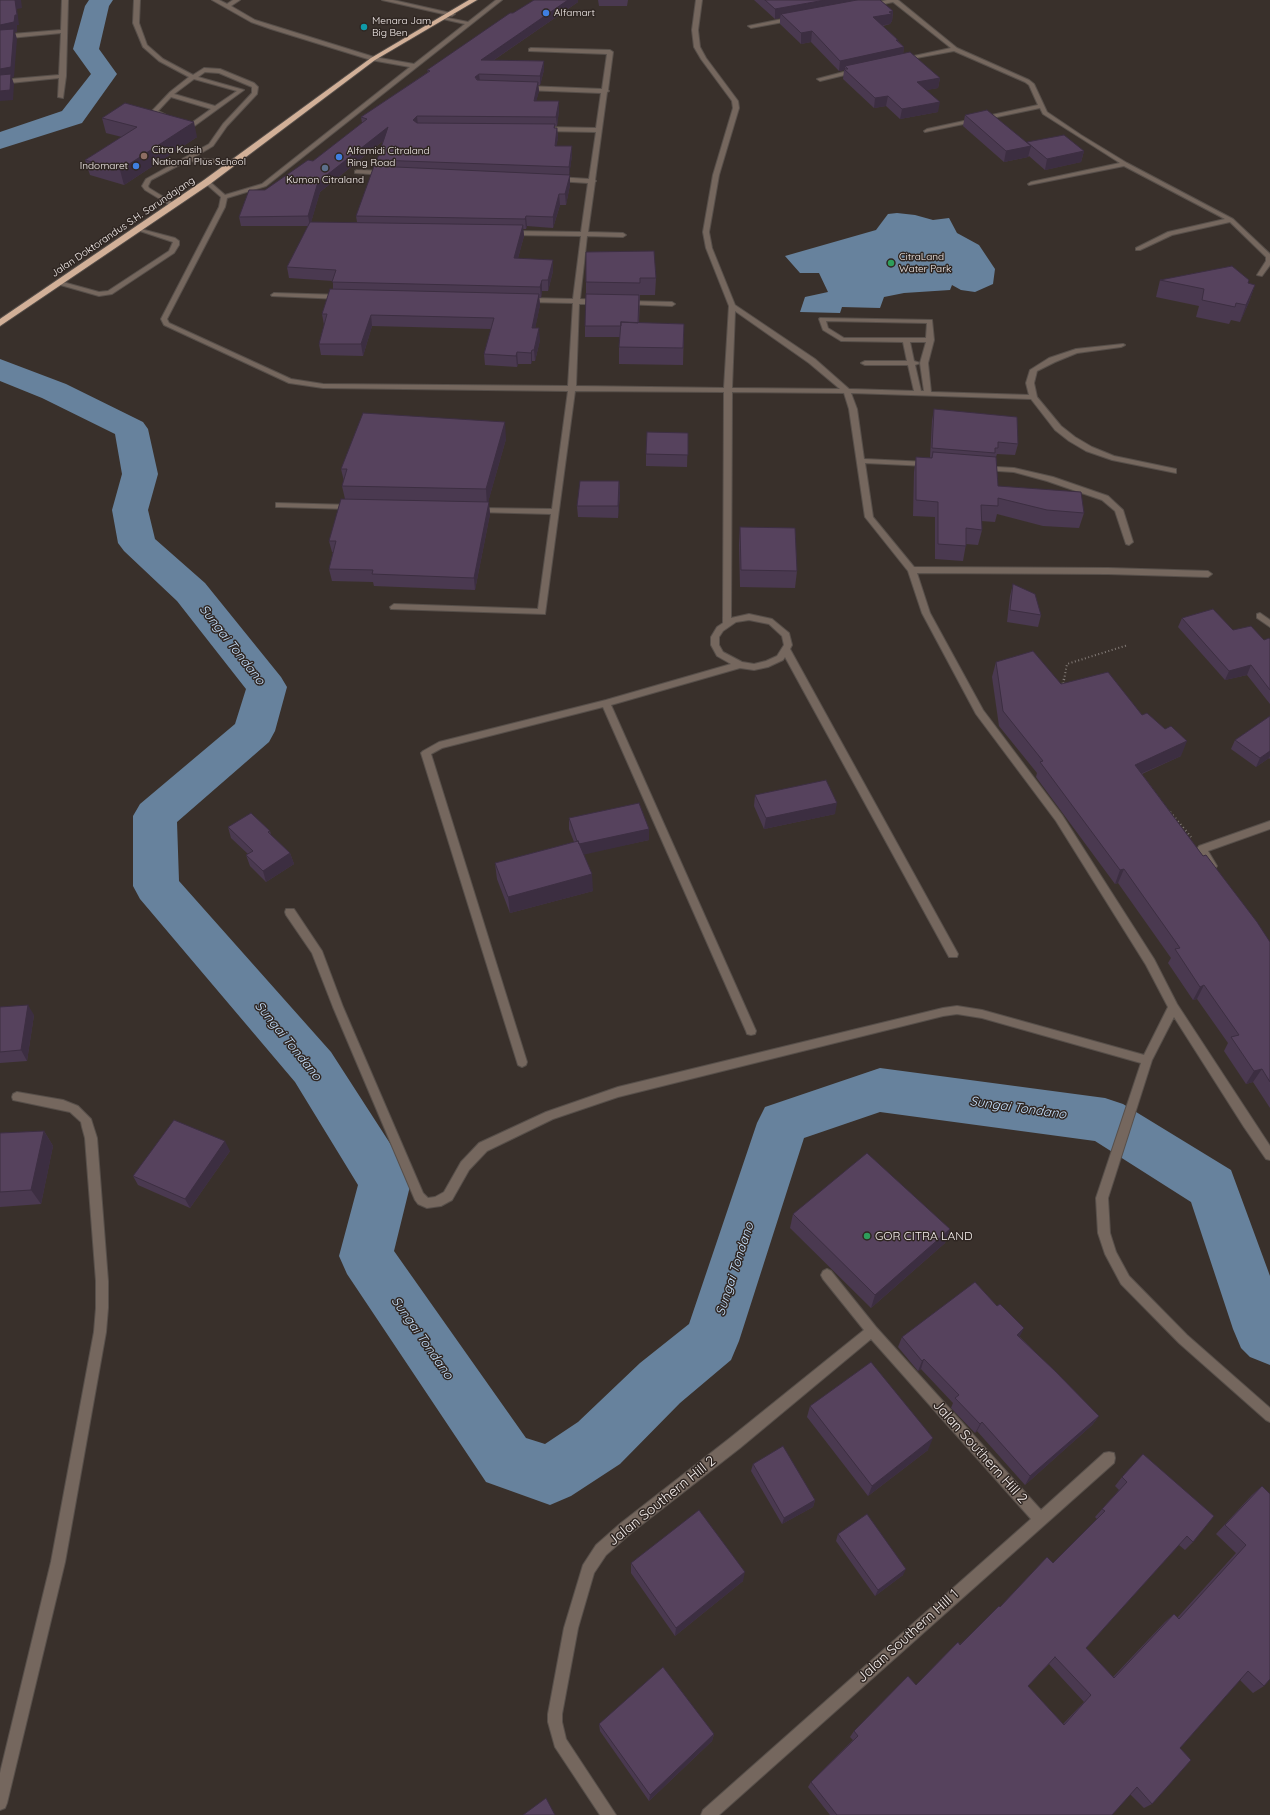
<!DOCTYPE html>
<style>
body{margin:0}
canvas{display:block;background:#39302b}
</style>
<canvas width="1270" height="1815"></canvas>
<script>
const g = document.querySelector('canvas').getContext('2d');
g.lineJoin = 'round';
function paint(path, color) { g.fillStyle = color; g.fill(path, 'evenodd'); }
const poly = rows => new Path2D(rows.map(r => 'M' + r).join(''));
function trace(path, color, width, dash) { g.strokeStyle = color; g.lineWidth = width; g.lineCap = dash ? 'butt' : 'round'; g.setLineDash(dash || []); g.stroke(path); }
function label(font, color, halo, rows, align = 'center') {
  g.font = font + ' Quicksand,sans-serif'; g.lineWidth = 3; g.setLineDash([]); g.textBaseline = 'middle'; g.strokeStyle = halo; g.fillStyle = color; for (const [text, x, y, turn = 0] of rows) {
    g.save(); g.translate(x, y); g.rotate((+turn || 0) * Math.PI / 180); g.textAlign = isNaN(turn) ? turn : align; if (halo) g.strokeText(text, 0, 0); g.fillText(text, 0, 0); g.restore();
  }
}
paint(poly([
 [897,213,915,215,933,220,949,218,957,233,979,245,995,269,993,284,975,292,961,290,952,285,950,290,904,293,884,297,880,308,842,307,840,313,800,312,805,297,828,292,819,273,800,273,785,256,876,230,888,214]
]), '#67829d');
paint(poly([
 [89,0,113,0,109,6,99,49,117,74,82,123,0,149,0,132,62,111,91,74,73,49,85,6,89,0],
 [0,359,66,384,143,422,148,429,158,474,148,510,155,539,205,583,281,677,287,687,275,731,269,742,177,822,179,881,331,1052,404,1165,411,1182,394,1251,526,1438,545,1444,578,1422,640,1363,689,1324,757,1123,765,1107,880,1068,1105,1098,1123,1104,1231,1170,1270,1276,1270,1365,1250,1357,1241,1348,1233,1329,1191,1202,1095,1141,880,1112,804,1138,739,1341,731,1360,680,1403,620,1464,571,1496,550,1505,486,1482,347,1274,339,1256,358,1185,295,1082,140,899,133,886,133,816,140,804,235,724,246,689,177,601,124,551,118,543,112,510,122,474,115,434,42,398,0,381,0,359]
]), '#67829d');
const minor = poly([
 [62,0,68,0,66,76,63,98,58,97,59,78,0,84,0,80,59,75,61,33,0,39,0,35,61,30,62,0],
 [134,0,140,0,139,23,147,45,163,59,193,75,204,68,220,69,254,83,258,87,257,94,227,126,213,146,193,158,233,161,235,162,235,164,187,161,151,180,148,186,149,188,175,204,175,206,173,207,145,190,142,186,146,179,209,144,223,124,252,93,252,87,219,73,205,72,198,77,244,90,193,127,189,127,180,123,183,121,190,124,211,109,171,97,158,111,166,115,166,117,152,113,152,111,170,92,189,77,159,61,143,47,133,23,134,0],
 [194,79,237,91,215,106,174,94,194,79],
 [212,0,219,0,227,4,233,0,240,0,231,6,255,20,374,57,414,64,465,24,443,19,443,17,468,22,496,0,502,0,266,186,227,198,225,207,167,319,169,323,291,379,323,384,568,386,573,303,527,302,524,300,527,298,573,299,581,236,511,235,508,233,511,231,581,232,588,183,557,181,554,179,557,177,589,179,596,132,544,131,541,129,544,127,596,128,601,93,525,90,522,88,525,86,602,89,607,54,529,51,529,49,531,48,610,50,613,52,608,90,609,91,607,92,595,180,596,181,595,182,588,232,623,233,626,235,623,237,587,236,580,299,599,300,602,302,599,304,579,304,576,386,724,388,729,306,706,248,703,232,713,175,733,108,732,101,701,59,694,47,692,30,696,0,702,0,698,30,700,47,706,58,738,101,739,108,719,175,709,232,712,248,735,305,815,359,849,389,914,391,908,365,865,365,861,363,865,361,907,361,903,342,841,341,823,330,819,319,820,318,932,320,934,340,928,363,931,392,1029,395,1026,383,1030,370,1049,358,1076,349,1123,344,1125,345,1121,347,1077,353,1055,362,1037,371,1034,383,1037,397,1061,426,1075,437,1092,447,1114,456,1176,469,1176,473,1112,460,1086,451,1069,441,1055,430,1031,399,851,393,857,409,864,459,927,462,931,464,927,466,865,463,873,517,914,567,1108,568,1208,571,1212,574,1208,577,1108,574,917,573,930,613,983,710,1062,815,1154,959,1177,1004,1270,1146,1270,1160,1266,1159,1244,1127,1174,1017,1152,1060,1108,1198,1110,1233,1116,1252,1129,1276,1187,1335,1270,1408,1270,1422,1266,1420,1179,1343,1121,1284,1105,1254,1098,1233,1096,1198,1141,1063,982,1018,957,1014,943,1016,618,1097,553,1119,487,1151,469,1170,452,1200,441,1206,427,1208,418,1204,415,1200,333,1007,312,953,286,915,285,912,286,909,294,909,322,951,343,1007,423,1193,428,1198,435,1197,444,1192,461,1162,479,1143,546,1112,618,1087,943,1008,957,1006,982,1010,1144,1055,1168,1007,1146,965,1056,821,976,714,922,613,908,571,865,517,849,409,844,393,732,392,731,618,749,614,772,619,789,633,792,645,790,649,958,954,957,957,949,957,785,657,783,660,768,667,754,670,740,668,611,705,756,1031,755,1034,751,1035,747,1034,746,1031,603,707,442,748,431,754,527,1062,526,1065,522,1067,518,1065,421,753,423,751,439,742,606,700,731,664,717,656,711,645,711,637,717,627,723,623,724,392,575,391,545,614,391,609,390,607,394,604,538,609,551,514,477,512,473,510,477,508,552,509,568,391,323,388,289,383,164,325,161,319,219,207,221,197,205,183,205,181,209,181,225,195,262,184,410,67,371,60,271,29,251,22,212,0],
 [735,311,809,363,840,389,732,388,735,311],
 [826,321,927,323,926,338,844,338,828,328,826,321],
 [910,342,926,342,920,363,914,361,910,342],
 [920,363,924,391,921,391,915,365,920,363],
 [749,620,769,624,782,636,784,645,777,656,766,661,754,664,742,662,723,652,719,645,719,637,723,631,736,622,749,620],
 [382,0,393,0,455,14,452,16,382,0],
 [887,0,898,0,957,48,1029,80,1034,84,1047,112,1081,135,1127,163,1233,219,1270,254,1270,265,1262,276,1257,275,1266,261,1266,257,1230,222,1172,235,1140,250,1136,250,1136,248,1168,232,1225,219,1124,166,1029,185,1028,184,1031,182,1120,163,1043,114,1040,108,925,132,924,131,927,129,1038,105,1029,85,1025,82,954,51,900,61,900,59,951,48,893,2,869,7,866,5,887,0],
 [792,17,794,18,794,20,751,28,748,26,792,17],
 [855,69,857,70,857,72,820,81,817,79,855,69],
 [357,170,385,171,388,173,385,175,355,173,355,171,357,170],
 [137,228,175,238,179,241,179,245,174,253,112,294,99,296,57,284,56,283,59,281,99,292,108,291,169,251,173,242,137,230,137,228],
 [274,293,341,295,344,297,341,299,272,296,271,295,274,293],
 [626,301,672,302,675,304,672,306,624,304,623,303,626,301],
 [980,466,1014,468,1053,477,1108,496,1123,510,1133,542,1129,545,1126,544,1115,511,1102,500,1047,481,1014,472,983,470,980,470,980,466],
 [276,503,351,505,355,507,351,509,279,507,276,507,276,503],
 [1260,613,1270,620,1270,627,1257,618,1257,614,1260,613],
 [1270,821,1270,829,1208,851,1217,866,1215,869,1209,869,1197,849,1199,846,1270,821],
 [17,1092,63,1100,78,1106,91,1119,97,1138,108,1281,108,1308,106,1332,65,1562,7,1803,5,1808,0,1810,0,1773,51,1562,94,1332,96,1308,96,1281,85,1138,82,1127,81,1122,70,1112,13,1100,12,1097,13,1094,17,1092],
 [827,1269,831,1271,876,1327,1041,1510,1104,1453,1109,1452,1114,1453,1115,1458,1114,1463,719,1815,701,1815,703,1810,1031,1519,871,1339,740,1448,631,1533,606,1555,594,1573,578,1628,562,1714,562,1722,566,1739,616,1815,600,1815,555,1747,548,1722,548,1714,564,1628,583,1565,596,1545,621,1523,730,1438,864,1330,823,1279,821,1275,823,1271,827,1269]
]);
const highway = poly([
 [469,0,477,0,375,60,210,184,0,326,0,319,204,180,371,58,469,0]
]);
trace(minor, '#574f4a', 2);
trace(highway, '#574f4a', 2);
trace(poly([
 [1064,680,1067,664,1128,645]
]), '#827a76', 2, [1, 2.5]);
trace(poly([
 [1064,679,1063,683,1065,685],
 [1170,812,1191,837]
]), '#827a76', 2.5, [1, 3]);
paint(minor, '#75675e');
paint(highway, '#d2b098');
paint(poly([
 [534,0,578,0,578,2,494,60,544,61,544,70,540,85,538,85,539,91,536,101,559,101,559,110,557,126,555,126,555,128,557,128,558,138,556,146,572,155,569,175,570,185,566,205,560,205,553,228,527,226,526,229,523,229,524,236,518,258,553,271,548,291,542,291,541,298,539,298,540,305,535,328,540,340,535,361,532,361,531,364,518,364,517,367,485,365,484,354,491,329,372,326,363,356,321,355,319,344,324,325,322,314,333,289,333,281,289,278,287,267,308,226,241,226,239,217,265,190,313,161,362,123,361,117,428,72,427,70,513,13],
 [383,141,377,160,377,166,356,216,357,222,311,222,320,192],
 [598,0,628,0,627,6,599,6],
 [754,0,880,0,893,11,892,21,891,22,890,24,883,26,898,40,898,41,904,47,903,54,940,78,938,88,926,90,938,112,900,119,886,106,874,108,843,79,844,70,839,71,811,42,801,44,780,24,780,18,775,19],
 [965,115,1027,144,1027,142,1084,151,1081,162,1045,170,1029,156,1028,157,1004,162,963,126],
 [102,118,197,137,124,185,90,175,85,160,122,137,106,133],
 [586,252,656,278,655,295,640,295,639,323,684,324,683,365,619,364,619,347,620,337,585,337,585,326,586,294],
 [1160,280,1248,283,1255,285,1249,302,1240,322,1231,320,1229,324,1196,317,1199,306,1156,297],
 [934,409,1018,444,1015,455,997,454,996,457,998,486,1084,513,1079,528,1043,526,997,514,995,522,981,521,982,530,978,545,966,544,963,561,935,559,935,517,913,516,914,472,916,457,930,458,932,421],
 [688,433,687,467,646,466,646,454],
 [506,439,488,502,490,514,475,590,374,586,373,582,332,581,329,569,333,552,332,552,329,541,345,499,342,486,344,481,341,469],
 [619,481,620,493,618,518,578,517,577,506],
 [740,527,797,571,795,588,740,587,739,544],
 [1013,584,1041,615,1038,627,1007,622,1010,596],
 [1182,618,1233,630,1264,640,1270,639,1270,704,1247,675,1225,680,1178,627],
 [996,662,1061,684,1142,715,1181,756,1142,774,1203,856,1270,942,1270,1108,1253,1082,1246,1084,1224,1051,1228,1043,1197,999,1193,1000,1168,963,1171,958,1118,883,1115,884,1036,777,1037,773,999,726,992,677],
 [1270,716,1270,759,1269,758,1256,767,1231,749,1235,740],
 [755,795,835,814,764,829,754,806],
 [569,818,649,829,649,840,583,854,593,891,510,913,497,879,495,863,574,842,569,829],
 [228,827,270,831,271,835,290,853,294,864,266,882,250,866,246,855,248,854,231,838],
 [0,1007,34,1015,27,1061,0,1063],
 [44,1131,53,1146,41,1204,0,1207,0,1133],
 [230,1151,190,1208,138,1185,133,1176],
 [793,1214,950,1229,945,1243,871,1308,790,1228],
 [902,1337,1020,1337,1099,1416,1092,1425,1025,1485,977,1431,975,1433,951,1408,953,1403,921,1369,918,1371,898,1347],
 [810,1406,928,1450,868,1496,807,1417],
 [753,1464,815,1500,813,1507,782,1524,751,1471],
 [1122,1477,1193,1542,1185,1550,1179,1545,1086,1648,1113,1677,1165,1622,1174,1614,1177,1618,1236,1553,1216,1534,1252,1495,1262,1486,1264,1686,1253,1693,1240,1680,1180,1748,1152,1804,1144,1808,1130,1794,1112,1815,830,1815,808,1787,811,1782,853,1740,850,1737,854,1731,916,1685,1000,1607,1053,1563,1097,1519,1095,1517,1119,1490,1115,1486],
 [1049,1664,1084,1702,1063,1724,1028,1686],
 [838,1534,903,1575,875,1596,836,1541],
 [631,1563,743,1581,675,1636,631,1573],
 [599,1724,714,1734,712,1741,649,1801,600,1731]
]), '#4a3950');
paint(poly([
 [15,0,21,0,22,8,17,9,19,25,17,25,17,32,15,32,17,39,14,77,12,78,14,84,13,100,0,101,0,25],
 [568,0,578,0,578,2,482,68,481,60],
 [825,0,868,0,781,14,780,18,775,19,775,9],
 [893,11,892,21,891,22,890,24,872,27,873,17,889,12],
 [812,31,811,42,801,44,801,33],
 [896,40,898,40,897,48,904,47,903,57,845,66,845,70,839,71,840,61],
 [544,61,544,70,540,85,540,76],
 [479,74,480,82,475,77],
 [940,78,938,88,916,92,917,82],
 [538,82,539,91,534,110,534,101],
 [888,96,886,106,874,108,875,98],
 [559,101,559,110,557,126,556,117],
 [940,102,938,112,900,119,902,109],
 [417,116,418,126,413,120],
 [194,122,197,137,124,185,120,170],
 [388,127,389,136,320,192,310,226,308,216,318,182],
 [557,128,558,138,555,155,555,146],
 [572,146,572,155,569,177,569,167],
 [1031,146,1028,157,1004,162,1006,151],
 [1084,151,1081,162,1045,170,1047,159],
 [570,175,570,185,566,205,565,194],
 [559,194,560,205,553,228,553,217],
 [526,216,527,226,526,229,525,219],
 [523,225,524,236,515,269,514,258],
 [553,260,553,271,548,291,548,280],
 [542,280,542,291,541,298,540,287],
 [1255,285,1249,302,1240,322,1246,305],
 [539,294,540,305,533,339,532,328],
 [371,315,372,326,363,356,361,344],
 [539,328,540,340,535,361,534,350],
 [532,350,532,361,531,364,531,353],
 [517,352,518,364,517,367,516,356],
 [505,422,506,439,487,506,486,489],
 [619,481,620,493,618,518,618,506],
 [489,502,490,514,475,590,474,578],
 [1251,665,1247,675,1225,680,1229,671],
 [1187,741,1181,756,1129,779,1135,765],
 [1270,751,1270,756,1269,758,1256,767,1260,758],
 [837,803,835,814,764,829,766,818],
 [649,829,649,840,578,856,578,844],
 [290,853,294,864,266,882,263,871],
 [1124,869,1118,883,1115,884,1120,870],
 [592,874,593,891,510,913,508,897],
 [1204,985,1197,999,1193,1000,1200,987],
 [28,1005,34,1015,27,1061,21,1050],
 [1262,1069,1253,1082,1246,1084,1254,1071],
 [44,1131,53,1146,41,1204,31,1190],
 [225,1141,230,1151,190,1208,185,1199],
 [950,1229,945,1243,871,1308,875,1295],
 [1024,1328,1019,1338,1017,1335],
 [924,1359,921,1369,918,1371,922,1361],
 [1099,1416,1092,1425,1025,1485,1030,1476],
 [982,1422,977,1431,975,1433,980,1424],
 [933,1438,928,1450,868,1496,872,1486],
 [815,1500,813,1507,782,1524,784,1518],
 [906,1569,903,1575,875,1596,878,1590],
 [745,1572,743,1581,675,1636,676,1628],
 [714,1734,712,1741,649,1801,650,1795]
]), '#3c2e41');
const building = poly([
 [0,0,15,0,17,15,15,15,14,22,0,25,0,0],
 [534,0,568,0,481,60,544,61,540,76,479,74,475,77,477,80,538,82,534,101,559,101,556,117,417,116,413,120,417,123,555,124,554,128,557,128,555,146,572,146,569,167,377,160,388,127,318,182,308,216,239,217,249,190,265,190,308,160,313,161,367,119,361,117,430,71,427,70,510,13,513,13,534,0],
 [765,0,825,0,775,9,765,0],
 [857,0,880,0,893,11,889,12,892,14,873,17,898,40,896,40,904,47,840,61,812,31,801,33,781,14,857,0],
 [14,29,11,67,0,69,0,30,14,29],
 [910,52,940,78,917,82,940,102,902,109,888,96,875,98,844,69,848,69,845,66,910,52],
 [11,74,10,90,0,91,0,75,11,74],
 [125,103,194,122,120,170,85,160,137,127,102,118,125,103],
 [987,110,1031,146,1006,151,965,115,987,110],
 [1064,135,1084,151,1047,159,1027,142,1064,135],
 [374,166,570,175,565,194,559,194,553,217,526,216,525,219,356,216,374,166],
 [310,222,523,225,514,258,553,260,548,280,542,280,540,287,332,282,336,270,287,267,310,222],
 [654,251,656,278,640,278,640,283,586,282,586,252,654,251],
 [1232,266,1249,280,1248,283,1255,285,1246,305,1236,303,1235,307,1202,300,1204,289,1160,280,1232,266],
 [330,289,539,294,532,328,539,328,534,350,532,350,531,353,517,352,516,356,484,354,494,318,371,315,361,344,319,344,327,314,322,314,330,289],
 [586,294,639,295,638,323,621,322,621,326,585,326,586,294],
 [621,322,684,324,683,348,619,347,621,322],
 [934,409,1017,417,1018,444,998,442,998,448,995,448,995,453,932,448,934,409],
 [363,413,505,422,486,489,342,486,347,469,341,469,363,413],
 [647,432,688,433,688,455,646,454,647,432],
 [933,452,996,457,998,486,1081,492,1084,513,1047,510,998,498,998,506,981,505,982,530,966,528,966,546,938,544,938,502,916,500,916,457,932,458,933,452],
 [580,481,619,481,618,506,577,506,580,481],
 [341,499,489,502,474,578,372,574,373,570,329,569,336,541,329,541,341,499],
 [740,527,795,528,797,571,741,570,740,527],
 [1013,584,1035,594,1041,615,1010,610,1013,584],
 [1213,609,1233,630,1251,626,1264,640,1269,638,1270,639,1270,690,1251,665,1229,671,1182,618,1213,609],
 [1033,651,1061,684,1108,672,1142,715,1147,713,1165,729,1171,726,1187,741,1135,765,1203,856,1206,855,1257,922,1270,942,1270,1082,1262,1069,1254,1071,1231,1037,1239,1035,1204,985,1200,987,1175,949,1180,948,1124,869,1120,870,1040,762,1043,761,1003,711,996,662,1033,651],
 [1270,716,1270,751,1260,758,1235,740,1270,716],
 [826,780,837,803,766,818,755,795,826,780],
 [639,803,649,829,579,844,578,841,577,841,569,818,639,803],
 [251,813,270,831,268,832,290,853,263,871,246,855,253,851,228,827,251,813],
 [578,841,592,874,508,897,495,863,578,841],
 [28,1005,21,1050,0,1052,0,1007,28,1005],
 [174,1120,225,1141,185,1199,133,1176,174,1120],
 [44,1131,31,1190,0,1192,0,1133,44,1131],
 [867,1153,950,1229,875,1295,793,1214,867,1153],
 [975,1282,997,1306,1000,1304,1024,1328,1017,1335,1055,1371,1099,1416,1030,1476,982,1422,980,1424,955,1398,959,1395,924,1359,922,1361,902,1337,975,1282],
 [871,1362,933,1438,872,1486,810,1406,871,1362],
 [783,1446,815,1500,784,1518,753,1464,783,1446],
 [1143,1454,1214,1516,1193,1542,1187,1536,1086,1648,1114,1678,1174,1614,1179,1619,1246,1545,1225,1525,1262,1486,1270,1494,1270,1679,1264,1686,1248,1671,1180,1748,1191,1760,1152,1804,1137,1787,1112,1815,837,1815,811,1782,858,1736,854,1731,908,1676,916,1685,958,1642,960,1645,999,1606,1000,1607,1047,1557,1053,1563,1105,1511,1102,1509,1127,1482,1122,1477,1143,1454],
 [1055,1657,1091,1695,1064,1725,1028,1686,1055,1657],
 [699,1510,745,1572,676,1628,631,1563,699,1510],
 [867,1514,906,1569,878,1590,838,1534,867,1514],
 [663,1667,714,1734,650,1795,599,1724,663,1667],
 [546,1798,555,1815,523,1815,546,1798]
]);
paint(building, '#56425d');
trace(building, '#3c2e41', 1);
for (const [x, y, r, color] of [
 [546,13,4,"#3f7fe0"],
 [364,27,4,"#0f9aa8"],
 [144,156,4,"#8d6e63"],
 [339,157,4,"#3f7fe0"],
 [136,166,4,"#3f7fe0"],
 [325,168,4,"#5c6f8a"],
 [891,263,4,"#2e9e5b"],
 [867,1236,4,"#2e9e5b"]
]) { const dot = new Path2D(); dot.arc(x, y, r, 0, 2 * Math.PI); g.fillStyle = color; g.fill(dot); trace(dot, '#2f2622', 1.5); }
label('10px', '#f6efed', '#2f2622', [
 ["Alfamart",554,13],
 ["Menara Jam",372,21],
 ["Big Ben",372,33],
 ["Citra Kasih",152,150],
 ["National Plus School",152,162],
 ["Alfamidi Citraland",347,151],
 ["Ring Road",347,163],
 ["Indomaret",128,166,"right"],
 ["Kumon Citraland",325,180,"center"],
 ["CitraLand",899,257],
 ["Water Park",899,269]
], 'left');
label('10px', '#f6efed', '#2f2622', [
 ["Jalan Doktorandus S.H. Sarundajang",123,227,-34]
]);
label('12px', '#f6efed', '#2f2622', [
 ["GOR CITRA LAND",875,1236]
], 'left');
label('italic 13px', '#c6e1fd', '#2f2622', [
 ["Sungai Tondano",232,645,52],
 ["Sungai Tondano",288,1041,51],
 ["Sungai Tondano",1018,1108,8],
 ["Sungai Tondano",735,1269,-72],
 ["Sungai Tondano",422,1338,55]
]);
label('14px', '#f6efed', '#2f2622', [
 ["Jalan Southern Hill 2",980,1452,48],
 ["Jalan Southern Hill 2",662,1501,-39],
 ["Jalan Southern Hill 1",908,1636,-42]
]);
</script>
